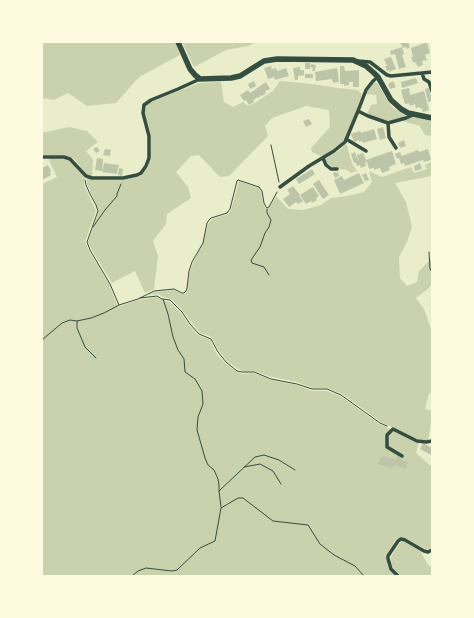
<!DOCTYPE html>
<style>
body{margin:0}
#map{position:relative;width:474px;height:618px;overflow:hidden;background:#e9edc9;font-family:Mulish,sans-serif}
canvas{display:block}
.frame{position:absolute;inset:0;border:43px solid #fefae0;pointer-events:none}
</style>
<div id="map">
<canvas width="474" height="618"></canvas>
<div class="frame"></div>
</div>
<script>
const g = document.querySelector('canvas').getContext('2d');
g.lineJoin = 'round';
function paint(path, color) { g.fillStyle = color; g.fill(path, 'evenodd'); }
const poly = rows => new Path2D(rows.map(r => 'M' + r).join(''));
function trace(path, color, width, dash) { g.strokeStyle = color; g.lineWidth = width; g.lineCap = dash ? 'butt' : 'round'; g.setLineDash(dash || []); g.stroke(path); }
paint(poly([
 [42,42,175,42,180,55,139,77,116,103,87,106,68,93,54,100,42,98],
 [182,42,256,42,248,46,226,50,194,67],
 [280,81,312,84,338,88,357,90,362,94,357,110,343,141,338,147,323,157,312,152,311,148,330,127,329,110,306,106,272,118,265,126,268,136,229,176,220,177,199,155,191,156,176,172,188,187,191,198,167,214,166,224,153,241,158,256,154,289,145,293,135,271,112,283,92,250,88,242,99,211,87,184,87,178,92,180,123,180,137,177,142,174,148,167,150,159,151,150,151,135,145,113,145,108,147,104,151,102,199,83,221,82,224,102,233,107,243,102,248,106,253,104,273,91],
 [374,82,377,83,392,107,406,116,406,117,388,122,367,114,371,105,377,104,376,95,365,94],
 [411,117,432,121,432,136,425,135,420,126,402,121],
 [69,127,87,131,98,142,86,151,93,159,92,176,87,174,85,172,76,161,71,157,65,155,42,155,42,133],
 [346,143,352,163,357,171,351,173,347,170,335,168,329,165,325,159,340,150],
 [48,158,64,159,69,161,84,177,84,185,96,211,85,242,89,251,109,284,118,307,138,300,157,297,162,300,170,302,181,313,189,325,198,335,210,340,216,353,225,363,237,372,242,374,253,373,271,380,297,385,312,391,327,391,340,396,349,402,379,424,419,442,416,453,432,467,432,546,430,549,425,549,406,538,401,538,396,539,386,556,386,559,388,567,395,576,357,576,351,575,344,576,42,576,42,184,57,177],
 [432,162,432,176,395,183,406,202,412,227,407,242,399,257,400,278,407,286,417,282,419,271,432,258,432,283,429,288,416,298,424,309,431,329,432,339,432,392,429,394,425,409,432,411,432,418,428,440,420,440,415,438,381,422,351,400,342,394,327,388,312,388,297,382,272,377,254,371,243,371,238,369,227,361,219,351,212,338,210,336,200,333,192,323,183,311,171,299,163,297,158,294,146,295,155,292,174,290,182,294,185,294,187,291,190,271,193,263,203,243,208,224,212,219,228,214,231,210,239,181,259,188,261,191,263,203,265,208,267,209,269,208,276,196,288,209,303,210,321,205,331,198,347,196,364,192,372,182,369,171,382,177,411,167,414,173,427,169,425,165],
 [401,542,405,542,421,552,428,565,432,567,432,576,401,576,393,568,390,561,391,557,399,544]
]), '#cad2ad');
paint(poly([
 [400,42,408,42,410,47,407,49,406,47,403,48],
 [427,42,430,53,425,55,427,60,422,61,423,65,418,67,416,63,413,62,411,57,413,57,411,48],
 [402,47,404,54,402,55,406,67,399,69,395,54,391,55,390,51],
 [391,57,396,69,389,72,389,70,387,71,385,66,387,66,384,59],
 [305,63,310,63,310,69,305,69],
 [311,64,316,65,315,71,312,71,313,68,310,67],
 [271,66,272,69,276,68,277,71,286,68,289,76,275,80,274,77,268,79,264,68],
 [340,66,344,66,345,71,359,70,359,87,353,87,353,82,349,82,349,85,344,86,344,84,340,84],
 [300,67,300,70,304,70,304,75,298,76,298,80,295,80,293,68],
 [337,68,339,82,333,83,332,79,316,81,315,72],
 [305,74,313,74,313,78,305,78],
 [416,78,418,83,402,88,401,82],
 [254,81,256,86,250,89,248,84],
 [393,81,396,87,390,89,388,84],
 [266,82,270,89,266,91,265,90,265,91,266,93,262,96,261,95,258,98,257,97,254,100,253,99,254,102,249,105,246,100,244,101,240,95,248,90,250,93],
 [409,88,410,95,424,91,429,110,423,112,422,108,421,109,420,107,416,108,415,104,410,106,409,103,405,104,401,90],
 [429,88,432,101,428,102,425,89],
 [309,119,312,124,306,127,303,121],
 [383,127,386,138,380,140,377,129],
 [374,129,377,139,363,143,363,141,359,142,359,140,354,142,351,134,360,131,361,133],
 [404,140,406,146,400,148,398,143],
 [97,147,100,151,96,153,93,149],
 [105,149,111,150,110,156,103,155],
 [428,149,431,160,424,162,423,160,405,166,404,163,401,164,399,158,397,159,395,154,400,152,402,156,418,150,419,152],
 [392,151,396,164,389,167,390,170,382,173,380,168,374,170,374,168,369,169,367,162,365,162,366,166,361,168,360,165,357,166,356,163,354,163,351,154,355,152,359,162,357,155,363,153,366,160],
 [97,158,103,159,102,171,95,170],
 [104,163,119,165,119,167,118,167,117,174,102,172],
 [420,163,422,169,415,171,414,166],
 [48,165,51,171,50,172,51,175,42,180,42,168],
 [119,168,123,169,122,176,118,175],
 [312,169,315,174,299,184,296,179],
 [335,172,336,173,338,172,339,176,335,178,333,173],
 [359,173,364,183,340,194,334,180,342,176,344,180],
 [366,173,369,180,365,181,362,175],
 [319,180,329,195,323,199,313,184],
 [293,186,300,195,299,196,303,201,298,204,296,202,289,207,283,199,290,194,287,190],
 [313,187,319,196,316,198,317,200,312,203,311,201,306,204,300,195],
 [423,443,432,448,432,452,431,455,420,449],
 [383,456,396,460,397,456,401,457,400,459,408,462,406,469,394,465,392,469,378,464,381,457,383,458]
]), '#bcc5a7');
trace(poly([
 [271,145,279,182],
 [85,180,86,185,90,194,96,205,98,211,87,242,90,250,110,284,119,305],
 [267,209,267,213,271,220,269,227,265,233,260,247,251,260,252,263,264,267,269,275],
 [93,227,105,210,117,196,117,194,121,184],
 [429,252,430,269,432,272],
 [140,298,157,296,162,299,170,300,182,312,190,324,199,334,211,339,218,352,226,362,237,371,242,372,254,372,271,379,297,384,312,389,327,389,341,395,380,423,387,426],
 [163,299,168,314,173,337,178,350,184,359,185,372,195,379,202,391,203,404,198,417,197,430,205,458,208,465,214,470,218,479,219,485,219,491],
 [42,340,62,323,70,320,77,321],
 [96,358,85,347,77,328,77,321,91,318,104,313,119,305,138,299,154,291,174,289,182,293,184,293,186,291,187,288,189,271,192,262,203,243,207,223,209,220,211,218,227,213,230,209,237,181,238,180,259,187,262,191,264,203,266,207,267,208,269,207,277,192],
 [244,467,260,464,273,471,281,484],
 [221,507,219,491,255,457,264,455,279,460,295,470],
 [132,576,138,571,146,568,172,571,177,570,200,548,215,541,221,508,238,498,243,498,273,521,308,525,320,544,334,555,355,566,364,576]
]), '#344e41', 1);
trace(poly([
 [358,61,370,62,387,75,391,76,432,72],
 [422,73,424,79,429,82,432,91],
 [358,111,368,116,388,123,406,118,413,115],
 [388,123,389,137,396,148],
 [346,139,366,151],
 [42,157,64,157,70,159,86,176,92,178,123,178,137,175,141,173,146,166,149,158,149,136,143,113,144,105,151,100,178,89,200,79],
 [323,158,326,165,331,169,337,169],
 [280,187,309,166,334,151,345,142,358,111,366,90,373,81,378,77],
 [402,456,387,447,387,435,393,429,417,441,426,442,432,441],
 [398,576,391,569,388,559,388,556,398,541,401,539,405,540,424,551,428,552,432,550]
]), '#344e41', 3.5);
trace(poly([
 [178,42,190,69,195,75,200,79,231,78,240,76,264,61,277,59,353,60,366,66,374,73,378,77,391,100,401,109,408,113,432,118]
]), '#344e41', 5.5);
</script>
